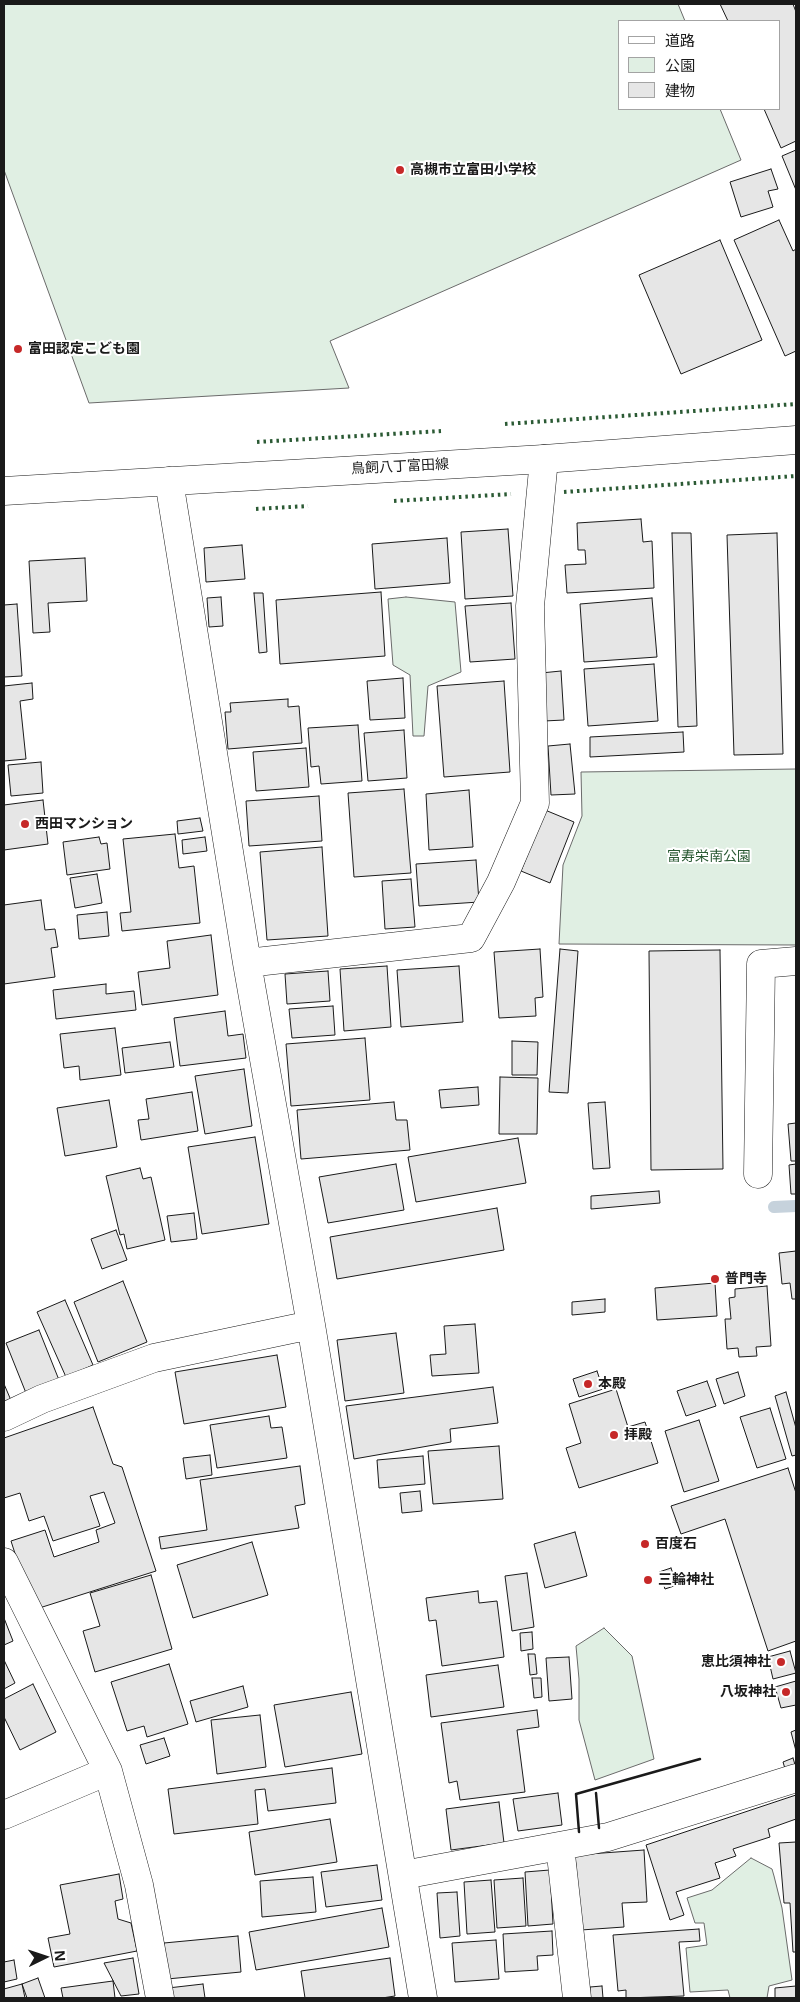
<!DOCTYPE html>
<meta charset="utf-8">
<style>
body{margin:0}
#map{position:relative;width:800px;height:2002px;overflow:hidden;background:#fff;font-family:"Open Sans","Noto Sans JP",sans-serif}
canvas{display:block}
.frame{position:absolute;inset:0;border:5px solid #1a1a1a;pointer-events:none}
.legend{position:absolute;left:618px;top:20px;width:162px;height:90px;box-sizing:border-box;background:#fff;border:1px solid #a3a3a3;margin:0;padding:6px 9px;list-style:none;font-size:15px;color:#1a1a1a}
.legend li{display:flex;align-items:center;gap:10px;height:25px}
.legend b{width:25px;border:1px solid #a3a3a3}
.north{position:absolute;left:20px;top:1932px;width:50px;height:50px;-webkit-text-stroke:4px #fff;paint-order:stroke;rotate:86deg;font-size:14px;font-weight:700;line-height:20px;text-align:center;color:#1a1a1a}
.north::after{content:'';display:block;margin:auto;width:18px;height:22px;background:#1a1a1a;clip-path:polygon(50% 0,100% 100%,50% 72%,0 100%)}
</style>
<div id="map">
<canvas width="800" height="2002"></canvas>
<div class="frame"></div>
<ul class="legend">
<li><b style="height:6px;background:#fff"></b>道路</li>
<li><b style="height:14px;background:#e0efe3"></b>公園</li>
<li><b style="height:14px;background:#e6e6e6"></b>建物</li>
</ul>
<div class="north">N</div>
</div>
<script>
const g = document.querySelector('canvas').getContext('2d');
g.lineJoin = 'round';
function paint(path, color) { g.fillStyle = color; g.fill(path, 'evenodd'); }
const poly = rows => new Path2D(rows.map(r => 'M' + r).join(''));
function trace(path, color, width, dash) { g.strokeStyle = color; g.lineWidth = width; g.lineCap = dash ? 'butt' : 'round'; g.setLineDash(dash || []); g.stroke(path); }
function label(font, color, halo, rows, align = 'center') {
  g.font = font + ' "Open Sans","Noto Sans JP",sans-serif'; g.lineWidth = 4; g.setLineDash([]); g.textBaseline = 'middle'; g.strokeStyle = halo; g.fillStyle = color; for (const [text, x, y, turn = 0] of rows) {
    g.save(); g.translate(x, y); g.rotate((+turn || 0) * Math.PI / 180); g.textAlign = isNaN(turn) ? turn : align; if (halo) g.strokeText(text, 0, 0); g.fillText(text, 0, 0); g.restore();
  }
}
const green = poly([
 [4,4,678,4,685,21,619,21,619,109,720,109,741,160,330,341,349,388,89,403,4,170,4,4],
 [406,597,455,602,461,672,428,686,424,736,413,736,410,675,393,665,388,599,406,597],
 [796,769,796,945,559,944,563,865,582,816,581,772,796,769],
 [604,1628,632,1656,654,1759,595,1780,579,1720,579,1679,576,1646,604,1628],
 [751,1858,772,1869,774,1876,782,1908,792,1980,769,1986,767,1998,730,1998,728,1990,690,1992,686,1948,707,1945,704,1923,695,1923,687,1898,712,1890,751,1858]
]);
paint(green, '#e0efe3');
trace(green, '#6a6a6a', 1);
trace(poly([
 [774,1207,796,1206]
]), '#c6d2dc', 12);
const building = poly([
 [720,4,793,4,796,12,796,141,781,148,764,109,779,109,779,21,728,21,720,4],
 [796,150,796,190,782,156,796,150],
 [771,169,778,189,768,191,773,207,741,217,730,182,771,169],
 [779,220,793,251,796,249,796,351,785,356,734,240,779,220],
 [720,240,762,340,681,374,639,275,720,240],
 [641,519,643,542,652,541,654,588,567,593,565,565,586,564,585,550,578,550,577,523,641,519],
 [508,529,513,596,465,599,461,532,508,529],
 [672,533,691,533,697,726,678,727,672,533],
 [777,533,783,754,734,755,727,535,777,533],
 [447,538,450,583,375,589,372,544,447,538],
 [242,545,245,579,206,582,204,548,242,545],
 [85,558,87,601,48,603,50,632,33,633,29,561,85,558],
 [381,592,385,656,280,664,276,600,381,592],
 [254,593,263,593,267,652,259,653,254,593],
 [221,597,223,626,209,627,207,598,221,597],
 [652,598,657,657,584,662,580,604,652,598],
 [511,603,515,659,470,662,465,606,511,603],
 [17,604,22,676,4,677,4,605,17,604],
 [654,664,658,721,588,726,584,669,654,664],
 [561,671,564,720,544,721,541,673,561,671],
 [403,678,405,718,370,720,367,681,403,678],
 [504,681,510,772,444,777,437,686,504,681],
 [32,683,33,699,20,701,26,759,4,761,4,686,32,683],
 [288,699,288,707,299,706,302,743,228,749,225,712,231,712,230,703,288,699],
 [358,725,362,781,321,784,319,766,311,767,308,728,358,725],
 [404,730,407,778,368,781,364,733,404,730],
 [683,732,684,752,590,757,590,737,683,732],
 [570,744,575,794,551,795,548,746,570,744],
 [306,748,309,787,256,791,253,752,306,748],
 [41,762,43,793,11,796,8,765,41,762],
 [404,789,411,873,354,877,348,793,404,789],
 [469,790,473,847,429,850,426,794,469,790],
 [319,796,322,841,249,846,246,801,319,796],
 [43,800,48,844,4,850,4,805,43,800],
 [545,810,574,822,550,883,521,871,545,810],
 [200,818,203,831,178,834,177,821,200,818],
 [175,834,179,868,194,866,200,923,122,931,120,913,131,912,123,839,175,834],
 [99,837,101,844,107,843,110,869,67,875,63,842,99,837],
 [205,837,207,851,183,854,182,840,205,837],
 [322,847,328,936,267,940,260,852,322,847],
 [476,860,479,902,419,906,416,864,476,860],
 [97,874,102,903,75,908,70,878,97,874],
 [411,879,415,927,385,929,382,881,411,879],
 [41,900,45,930,55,929,58,947,51,948,55,977,4,984,4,905,41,900],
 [107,912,109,936,79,939,77,915,107,912],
 [211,935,218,995,142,1005,138,972,170,968,167,941,211,935],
 [540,949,543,997,535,998,536,1016,499,1018,494,952,540,949],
 [560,949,578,951,568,1093,549,1092,560,949],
 [720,950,723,1169,651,1170,649,951,720,950],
 [387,966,391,1027,344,1031,340,969,387,966],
 [459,966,463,1022,401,1027,397,970,459,966],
 [328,971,330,1001,287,1004,285,974,328,971],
 [106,984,106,994,134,991,136,1010,56,1019,53,990,106,984],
 [333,1006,335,1035,292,1038,289,1009,333,1006],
 [225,1011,228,1036,243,1034,246,1058,180,1066,174,1018,225,1011],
 [115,1028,121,1075,80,1080,79,1066,64,1068,60,1034,115,1028],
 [365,1038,370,1100,291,1106,286,1044,365,1038],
 [512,1041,538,1042,537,1075,512,1075,512,1041],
 [170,1042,174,1067,125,1073,122,1048,170,1042],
 [244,1069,252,1126,205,1134,195,1076,244,1069],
 [500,1077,538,1078,537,1134,499,1134,500,1077],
 [478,1087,479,1105,441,1108,439,1090,478,1087],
 [192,1092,198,1131,141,1140,138,1120,149,1119,146,1099,192,1092],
 [109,1100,117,1147,65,1156,57,1108,109,1100],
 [394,1102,396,1120,407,1120,410,1150,301,1159,297,1110,394,1102],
 [605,1102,610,1168,593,1169,588,1103,605,1102],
 [796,1123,796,1161,791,1161,788,1124,796,1123],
 [255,1137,269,1224,202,1234,188,1147,255,1137],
 [518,1138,526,1183,416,1202,408,1157,518,1138],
 [396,1164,404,1210,328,1223,319,1177,396,1164],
 [796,1164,796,1194,791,1194,789,1165,796,1164],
 [140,1168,143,1179,151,1177,165,1240,127,1249,124,1234,120,1235,106,1176,140,1168],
 [659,1191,660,1203,591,1209,591,1196,659,1191],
 [497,1208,504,1250,337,1279,330,1237,497,1208],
 [194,1213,197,1239,171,1242,167,1216,194,1213],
 [116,1230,127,1260,102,1269,91,1239,116,1230],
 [796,1251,796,1299,792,1299,790,1283,782,1284,779,1253,796,1251],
 [123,1281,147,1342,98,1362,74,1302,123,1281],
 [715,1283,717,1316,657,1320,655,1288,715,1283],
 [767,1286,771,1346,756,1347,757,1356,739,1357,738,1348,727,1349,725,1319,731,1319,729,1298,735,1297,735,1289,767,1286],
 [605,1299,605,1312,572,1315,572,1302,605,1299],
 [65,1300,93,1365,66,1377,37,1312,65,1300],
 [475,1324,479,1373,432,1376,430,1355,446,1354,444,1326,475,1324],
 [39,1330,59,1380,26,1393,6,1343,39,1330],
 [396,1333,404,1393,345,1401,337,1340,396,1333],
 [277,1355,286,1407,184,1424,175,1372,277,1355],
 [597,1371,603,1389,579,1397,573,1379,597,1371],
 [738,1372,745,1396,724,1404,716,1379,738,1372],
 [707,1381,716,1406,686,1416,677,1391,707,1381],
 [4,1384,13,1405,4,1409,4,1384],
 [493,1387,498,1423,450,1429,451,1442,354,1459,346,1406,493,1387],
 [616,1389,628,1427,645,1422,658,1463,579,1488,566,1448,581,1443,569,1404,616,1389],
 [786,1392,796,1428,796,1455,792,1456,775,1396,786,1392],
 [93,1407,113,1464,122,1467,156,1571,33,1610,11,1541,45,1530,54,1557,99,1542,96,1530,115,1523,104,1492,90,1496,100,1526,53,1541,44,1516,29,1521,20,1493,4,1498,4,1438,93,1407],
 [770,1408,786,1459,757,1468,740,1417,770,1408],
 [269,1416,271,1428,282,1427,287,1458,217,1468,210,1425,269,1416],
 [699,1420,719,1481,684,1492,665,1431,699,1420],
 [499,1446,503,1499,433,1504,428,1451,499,1446],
 [210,1455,212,1475,186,1479,183,1458,210,1455],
 [423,1456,425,1484,379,1488,377,1460,423,1456],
 [300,1466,305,1504,295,1506,299,1528,161,1549,159,1537,207,1530,200,1480,300,1466],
 [788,1468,796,1493,796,1641,768,1651,725,1519,681,1534,671,1506,788,1468],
 [420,1491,422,1511,402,1513,400,1493,420,1491],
 [575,1532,587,1576,545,1588,534,1544,575,1532],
 [252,1542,268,1595,193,1618,177,1565,252,1542],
 [671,1568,677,1585,665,1589,659,1572,671,1568],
 [527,1573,534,1627,512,1631,505,1576,527,1573],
 [151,1575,172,1649,95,1672,83,1631,100,1626,90,1593,151,1575],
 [478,1591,479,1603,497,1601,504,1657,442,1666,436,1620,429,1621,426,1598,478,1591],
 [4,1618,13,1641,4,1645,4,1618],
 [532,1632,533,1649,521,1651,520,1633,532,1632],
 [790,1651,796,1673,773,1679,768,1657,790,1651],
 [528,1654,535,1654,537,1674,530,1675,528,1654],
 [569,1657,572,1699,549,1701,546,1658,569,1657],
 [4,1660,15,1683,4,1689,4,1660],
 [169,1664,188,1724,147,1737,144,1726,127,1731,111,1682,169,1664],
 [498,1665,504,1707,431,1717,426,1675,498,1665],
 [532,1678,541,1678,542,1697,534,1698,532,1678],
 [796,1681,796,1705,781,1708,775,1687,796,1681],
 [33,1684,56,1732,20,1750,4,1717,4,1699,33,1684],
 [243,1686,248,1707,196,1722,190,1701,243,1686],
 [351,1692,362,1754,285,1767,274,1705,351,1692],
 [537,1710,539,1727,517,1730,525,1792,460,1800,457,1781,449,1783,441,1723,537,1710],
 [260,1715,266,1767,217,1774,211,1720,260,1715],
 [796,1730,796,1751,791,1732,796,1730],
 [164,1738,170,1756,146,1764,140,1745,164,1738],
 [793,1758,796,1768,786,1772,783,1762,793,1758],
 [332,1768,336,1803,268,1811,265,1789,255,1790,258,1824,174,1834,168,1789,332,1768],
 [558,1793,562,1825,518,1831,513,1799,558,1793],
 [796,1795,796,1819,768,1829,770,1837,733,1849,736,1856,715,1863,720,1878,676,1892,684,1915,670,1920,646,1845,796,1795],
 [499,1802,504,1843,451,1850,446,1809,499,1802],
 [330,1819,337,1862,255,1875,249,1832,330,1819],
 [796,1842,796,1952,793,1952,790,1903,784,1903,779,1843,796,1842],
 [644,1850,647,1902,622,1903,624,1927,581,1930,575,1855,644,1850],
 [377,1865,382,1900,326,1907,321,1872,377,1865],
 [550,1870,553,1924,528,1926,525,1872,550,1870],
 [119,1874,123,1899,115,1901,118,1919,131,1923,137,1951,54,1967,48,1938,70,1934,60,1885,119,1874],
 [313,1877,316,1912,262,1917,260,1881,313,1877],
 [523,1878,526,1926,497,1928,494,1880,523,1878],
 [491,1880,495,1932,467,1934,464,1882,491,1880],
 [457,1892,460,1936,440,1938,437,1893,457,1892],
 [382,1908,389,1947,256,1970,249,1932,382,1908],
 [699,1929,700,1941,679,1942,684,1996,626,1998,626,1990,618,1991,613,1935,699,1929],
 [552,1931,553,1955,537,1956,538,1970,505,1972,503,1934,552,1931],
 [238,1936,241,1972,167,1979,164,1943,238,1936],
 [496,1940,499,1979,455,1982,452,1943,496,1940],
 [133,1958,139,1994,121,1996,104,1963,133,1958],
 [390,1958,395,1996,382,1998,305,1998,301,1971,390,1958],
 [14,1960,17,1979,4,1982,4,1962,14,1960],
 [38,1978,45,1998,27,1998,22,1984,38,1978],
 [113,1981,115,1998,63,1998,61,1988,113,1981],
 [22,1984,25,1998,4,1998,4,1989,22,1984],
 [203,1984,205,1998,170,1998,168,1988,203,1984],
 [602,1986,603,1998,590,1998,590,1987,602,1986],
 [796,1986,796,1998,775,1998,775,1988,796,1986]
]);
paint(building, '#e6e6e6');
trace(building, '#1a1a1a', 1);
const street = poly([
 [169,481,247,963,311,1325,423,1998],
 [247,963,471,938,501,882,535,803,530,606,544,459],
 [758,1174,761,964,796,961],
 [4,1417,42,1399,154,1358,311,1325],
 [4,1562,108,1771,139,1885,160,1998],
 [4,1815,108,1771],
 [560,1846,577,1998],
 [403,1875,608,1837,796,1778]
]);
const secondary = poly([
 [4,491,544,459,796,440]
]);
trace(street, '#1a1a1a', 29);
trace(secondary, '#1a1a1a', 29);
trace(street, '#fff', 28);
trace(secondary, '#fff', 28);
trace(poly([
 [505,424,796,404],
 [257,442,441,431],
 [564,492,796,476],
 [394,501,511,494],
 [256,509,308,506]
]), '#2b5a34', 4, [2.5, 4]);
trace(poly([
 [596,1793,599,1828],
 [579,1832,576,1794,700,1759]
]), '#1a1a1a', 2.5);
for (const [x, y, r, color] of [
 [400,170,5,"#c62828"],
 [18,349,5,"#c62828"],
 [25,824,5,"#c62828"],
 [715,1279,5,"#c62828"],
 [588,1384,5,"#c62828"],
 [614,1435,5,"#c62828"],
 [645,1544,5,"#c62828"],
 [648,1580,5,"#c62828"],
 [781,1662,5,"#c62828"],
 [786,1692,5,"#c62828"]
]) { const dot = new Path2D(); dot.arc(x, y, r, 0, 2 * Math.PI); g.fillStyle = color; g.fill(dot); trace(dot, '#fff', 2); }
label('bold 14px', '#1a1a1a', '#fff', [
 ["高槻市立富田小学校",410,170],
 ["富田認定こども園",28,349],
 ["西田マンション",35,824],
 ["普門寺",725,1279],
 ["本殿",598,1384],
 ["拝殿",624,1435],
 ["百度石",655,1544],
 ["三輪神社",658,1580],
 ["恵比須神社",771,1662,"right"],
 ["八坂神社",776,1692,"right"]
], 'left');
label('14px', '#1a1a1a', '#fff', [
 ["鳥飼八丁富田線",400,467,-3]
]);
label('14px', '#2b5a34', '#fff', [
 ["富寿栄南公園",709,857]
]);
</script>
